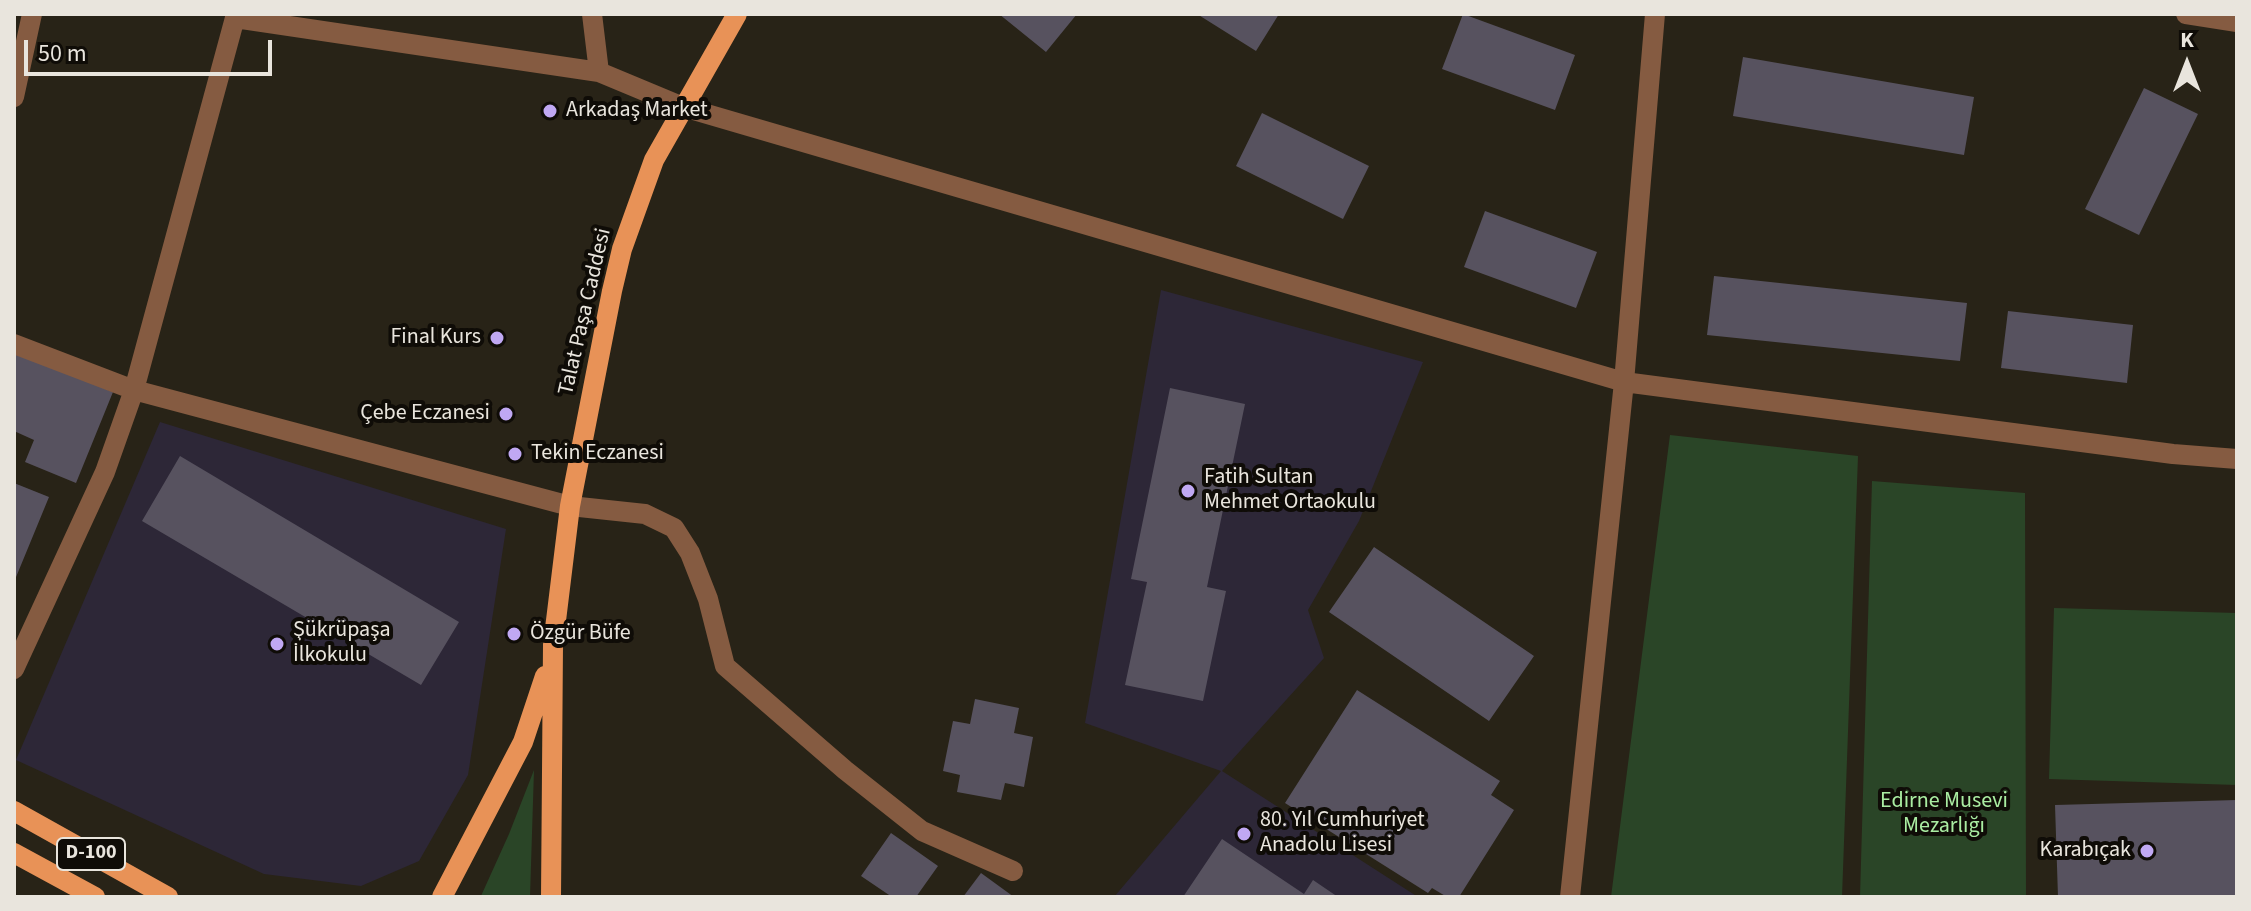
<!DOCTYPE html>
<meta charset="utf-8">
<style>
body{margin:0}
#map{position:relative;width:2251px;height:911px;overflow:hidden;background:#282317;font-family:"Source Sans 3",sans-serif}
canvas{display:block}
.frame{position:absolute;inset:0;border:16px solid #e9e5dd;pointer-events:none}
.north{position:absolute;left:2147px;top:24px;width:80px;height:80px;-webkit-text-stroke:6px #0f0c07;paint-order:stroke;rotate:0deg;font-size:22px;font-weight:700;line-height:32px;text-align:center;color:#e9e5dd}
.north::after{content:'';display:block;margin:auto;width:28px;height:36px;background:#e9e5dd;clip-path:polygon(50% 0,100% 100%,50% 72%,0 100%)}
.scale{position:absolute;left:24px;top:40px;width:248px;height:36px;box-sizing:border-box;border:4px solid #e9e5dd;border-top:0;padding-left:10px;font-size:24px;line-height:28px;white-space:nowrap;color:#e9e5dd;-webkit-text-stroke:6px #0f0c07;paint-order:stroke}
</style>
<div id="map">
<canvas width="2251" height="911"></canvas>
<div class="frame"></div>
<div class="north">K</div>
<div class="scale">50 m</div>
</div>
<script>
const g = document.querySelector('canvas').getContext('2d');
g.lineJoin = 'round';
function paint(path, color) { g.fillStyle = color; g.fill(path, 'evenodd'); }
const poly = rows => new Path2D(rows.map(r => 'M' + r).join(''));
function trace(path, color, width, dash) { g.strokeStyle = color; g.lineWidth = width; g.lineCap = dash ? 'butt' : 'round'; g.setLineDash(dash || []); g.stroke(path); }
function label(font, color, halo, rows, align = 'center') {
  g.font = font + ' "Source Sans 3",sans-serif'; g.lineWidth = 8; g.setLineDash([]); g.textBaseline = 'middle'; g.strokeStyle = halo; g.fillStyle = color; for (const [text, x, y, turn = 0] of rows) {
    g.save(); g.translate(x, y); g.rotate((+turn || 0) * Math.PI / 180); g.textAlign = isNaN(turn) ? turn : align; if (halo) g.strokeText(text, 0, 0); g.fillText(text, 0, 0); g.restore();
  }
}
paint(poly([
 [1161,290,1423,362,1359,521,1308,610,1324,658,1222,771,1418,897,1114,897,1221,771,1085,723],
 [160,422,506,529,468,775,419,861,361,886,264,874,16,760]
]), '#2d2737');
paint(poly([
 [1670,435,1858,456,1842,897,1611,897],
 [1872,481,2025,493,2026,897,1860,897],
 [2054,608,2237,613,2237,785,2049,779],
 [534,770,530,897,481,896,509,834]
]), '#2a4527');
paint(poly([
 [999,14,1077,14,1046,52],
 [1197,14,1279,14,1256,51],
 [1463,14,1575,55,1555,110,1442,69],
 [1743,57,1974,97,1964,155,1733,116],
 [2144,88,2198,114,2139,235,2085,209],
 [1262,113,1369,166,1343,219,1236,166],
 [1485,211,1597,252,1576,308,1464,267],
 [1714,276,1967,303,1960,361,1707,335],
 [2008,311,2133,325,2127,383,2001,368],
 [14,351,113,392,76,483,25,462,34,440,14,431],
 [1170,388,1245,404,1207,587,1226,591,1203,701,1125,685,1147,582,1131,579],
 [180,456,459,622,421,685,142,521],
 [14,483,49,497,14,582],
 [1374,547,1534,656,1489,721,1329,612],
 [1357,690,1500,781,1491,795,1514,810,1459,897,1447,897,1432,888,1428,893,1285,803],
 [975,699,1019,708,1014,733,1033,737,1024,787,1005,783,1001,800,957,792,960,775,943,771,953,721,970,724],
 [2237,800,2237,897,2058,897,2055,805],
 [891,833,938,866,916,897,892,897,861,876],
 [1222,839,1304,894,1313,880,1338,897,1183,897],
 [981,873,1014,897,963,897]
]), '#57525f');
trace(poly([
 [592,14,599,72],
 [2186,14,2237,22],
 [235,18,599,72,683,107,1624,382,2173,454,2237,459],
 [14,97,32,14],
 [14,344,134,390,570,506,645,514,674,528,690,553,708,599,725,666,845,770,922,831,1013,871],
 [14,669,105,472,134,390,236,14],
 [1570,897,1624,382,1655,14]
]), '#855b41', 20);
trace(poly([
 [14,811,168,897],
 [14,853,95,897],
 [442,897,523,742,545,676],
 [551,897,553,645,570,506,612,291,622,249,654,160,737,14]
]), '#e89257', 20);
for (const [x, y, r, color] of [
 [550,111,8,"#c0a8f3"],
 [497,338,8,"#c0a8f3"],
 [506,414,8,"#c0a8f3"],
 [515,454,8,"#c0a8f3"],
 [1188,491,8,"#c0a8f3"],
 [514,634,8,"#c0a8f3"],
 [277,644,8,"#c0a8f3"],
 [1244,834,8,"#c0a8f3"],
 [2147,851,8,"#c0a8f3"]
]) { const dot = new Path2D(); dot.arc(x, y, r, 0, 2 * Math.PI); g.fillStyle = color; g.fill(dot); trace(dot, '#0f0c07', 3); }
for (const [x, y, w] of [
 [91,854,68]
]) { const box = new Path2D(); box.roundRect(x - w / 2, y - 16, w, 32, 6); g.fillStyle = '#0f0c07'; g.fill(box); trace(box, '#e9e5dd', 2); }
label('bold 20px', '#e9e5dd', null, [
 ["D-100",91,854]
]);
label('22px', '#e9e5dd', '#0f0c07', [
 ["Arkadaş Market",566,111],
 ["Final Kurs",481,338,"right"],
 ["Çebe Eczanesi",490,414,"right"],
 ["Tekin Eczanesi",531,454],
 ["Fatih Sultan",1204,478],
 ["Mehmet Ortaokulu",1204,503],
 ["Şükrüpaşa",293,631],
 ["İlkokulu",293,656],
 ["Özgür Büfe",530,634],
 ["80. Yıl Cumhuriyet",1260,821],
 ["Anadolu Lisesi",1260,846],
 ["Karabıçak",2131,851,"right"]
], 'left');
label('22px', '#e9e5dd', '#0f0c07', [
 ["Talat Paşa Caddesi",586,312,-77]
]);
label('22px', '#aaeda2', '#0f0c07', [
 ["Edirne Musevi",1944,802],
 ["Mezarlığı",1944,827]
]);
</script>
